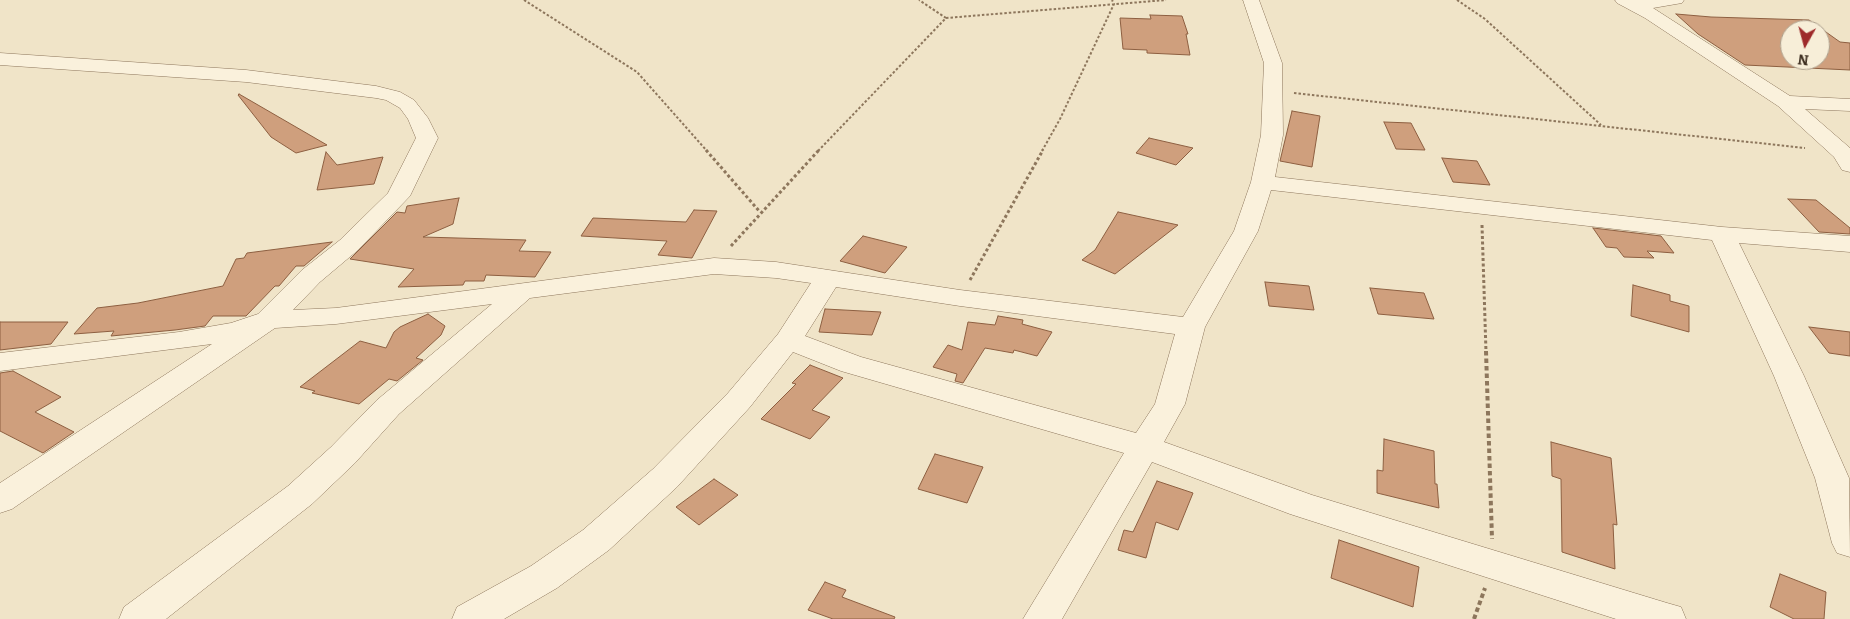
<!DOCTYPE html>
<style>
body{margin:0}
#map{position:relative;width:1850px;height:619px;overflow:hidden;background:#f0e4c8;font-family:Bitter,serif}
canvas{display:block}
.north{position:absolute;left:1780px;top:20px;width:50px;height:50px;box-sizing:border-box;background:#f7eed8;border:1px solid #ada18e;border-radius:50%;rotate:187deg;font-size:14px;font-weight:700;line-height:20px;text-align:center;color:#3d2e20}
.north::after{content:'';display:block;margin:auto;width:18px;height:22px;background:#9e2a2b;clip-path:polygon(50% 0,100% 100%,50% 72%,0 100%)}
</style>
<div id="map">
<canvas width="1850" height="619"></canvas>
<div class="north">N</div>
</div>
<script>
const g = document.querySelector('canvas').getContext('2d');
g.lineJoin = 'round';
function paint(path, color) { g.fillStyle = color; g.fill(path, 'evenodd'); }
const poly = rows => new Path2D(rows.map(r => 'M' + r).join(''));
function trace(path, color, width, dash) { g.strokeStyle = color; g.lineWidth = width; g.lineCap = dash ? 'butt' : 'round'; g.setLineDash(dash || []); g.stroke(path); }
const building = poly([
 [1676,14,1711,17,1809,20,1840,42,1850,43,1850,70,1745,65,1698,34,1676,14],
 [1790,30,1820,30,1820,60,1790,60,1790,30],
 [1150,15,1182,16,1188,34,1186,34,1190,55,1147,53,1147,50,1123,49,1120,18,1151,19,1150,15],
 [239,94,327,145,296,153,271,137,238,95,239,94],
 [1292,111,1320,116,1312,167,1280,161,1292,111],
 [1384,122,1411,123,1425,150,1396,149,1384,122],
 [1149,138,1193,148,1176,165,1136,153,1149,138],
 [326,152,337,165,383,157,374,184,317,190,326,152],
 [1442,158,1477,161,1490,185,1453,182,1442,158],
 [459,198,453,224,423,237,526,240,519,251,551,252,535,277,486,275,484,281,465,281,463,285,398,287,414,269,350,259,397,212,405,213,407,206,459,198],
 [1788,199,1816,200,1850,228,1850,234,1819,232,1788,199],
 [694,210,717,211,692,258,658,255,667,241,581,236,593,218,686,222,694,210],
 [1118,212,1178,225,1115,274,1082,260,1095,250,1118,212],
 [1593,228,1661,236,1674,253,1647,251,1654,258,1624,257,1617,248,1606,247,1593,228],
 [863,236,907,247,885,273,840,261,863,236],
 [332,242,304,266,296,266,279,286,275,286,246,316,213,316,205,326,175,330,111,336,114,331,74,334,97,308,138,303,223,286,236,259,244,258,247,253,332,242],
 [1265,282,1309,286,1314,310,1269,306,1265,282],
 [1633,285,1670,295,1670,301,1689,306,1689,332,1631,316,1633,285],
 [1370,288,1424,293,1434,319,1378,314,1370,288],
 [825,309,881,312,872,335,819,332,825,309],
 [428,314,445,326,441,335,416,358,423,360,397,381,389,379,359,404,312,393,315,391,300,387,360,341,386,348,394,332,400,327,428,314],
 [998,316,1023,320,1022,324,1052,332,1037,356,1014,350,1013,353,985,348,963,383,955,381,957,374,933,367,948,345,962,350,968,322,995,325,998,316],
 [0,322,68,322,51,344,0,350,0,322],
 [1809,327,1850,332,1850,356,1829,353,1809,327],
 [810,365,843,378,812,410,830,417,810,439,761,419,796,384,792,383,810,365],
 [13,371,61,397,35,412,74,432,43,453,0,431,0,373,13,371],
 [1384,439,1434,451,1435,484,1437,484,1439,508,1377,493,1377,470,1383,471,1384,439],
 [1551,442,1611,458,1617,525,1613,524,1615,569,1562,552,1561,479,1552,476,1551,442],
 [935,454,983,467,967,503,918,489,935,454],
 [714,479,738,495,699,525,676,507,714,479],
 [1157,481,1193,493,1178,530,1156,522,1146,558,1118,550,1124,530,1133,532,1157,481],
 [1339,540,1419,567,1413,607,1331,578,1339,540],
 [1780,574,1826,592,1824,619,1794,619,1770,607,1780,574],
 [825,582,846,590,842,597,895,617,894,619,833,619,808,610,825,582]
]);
paint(building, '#cf9f7d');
trace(building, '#8d5f41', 1);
const minor = poly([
 [1243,0,1259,0,1282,63,1283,135,1275,177,1722,227,1850,236,1850,252,1739,243,1804,376,1849,478,1850,557,1837,553,1832,543,1815,478,1774,376,1712,240,1271,190,1258,231,1205,327,1185,404,1164,442,1312,495,1667,603,1681,607,1686,619,1616,619,1290,514,1152,462,1062,619,1023,619,1124,453,841,371,793,352,750,407,677,487,609,550,557,588,504,619,452,619,457,607,531,566,583,530,653,469,728,393,778,334,811,283,776,278,714,274,530,298,399,414,355,463,312,504,166,619,119,619,124,607,288,486,331,447,377,400,492,304,336,324,275,328,12,509,0,513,0,483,212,344,0,371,0,353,179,332,231,323,258,314,302,270,340,240,388,193,416,138,408,119,400,108,386,100,376,98,246,82,0,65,0,53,246,70,376,86,400,92,414,100,428,118,438,138,410,196,358,250,320,282,293,310,336,308,714,258,776,262,960,290,1183,317,1234,231,1251,182,1261,135,1264,63,1243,0],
 [836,287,960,306,1175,334,1155,404,1136,433,861,357,805,336,836,287],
 [1615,0,1684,0,1682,3,1653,8,1790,96,1850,99,1850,111,1805,109,1850,148,1850,172,1842,170,1834,157,1778,106,1645,18,1617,3,1615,0]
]);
trace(minor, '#8d765c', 1);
trace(poly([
 [524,0,637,72,707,151],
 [1457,0,1485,19,1601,125],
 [946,18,1166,0],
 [1294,93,1805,148],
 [818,151,946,18,919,0],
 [1042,151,1060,119,1114,4,1112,0]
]), '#8d765c', 2, [2.5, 2]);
trace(poly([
 [706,150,760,212],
 [1482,225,1486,352],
 [731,246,819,150],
 [970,280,1043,150]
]), '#8d765c', 3, [3, 2.5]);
trace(poly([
 [1486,351,1492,539],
 [1474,619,1485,588]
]), '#8d765c', 4, [4.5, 3]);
paint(minor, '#faf1dc');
</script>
